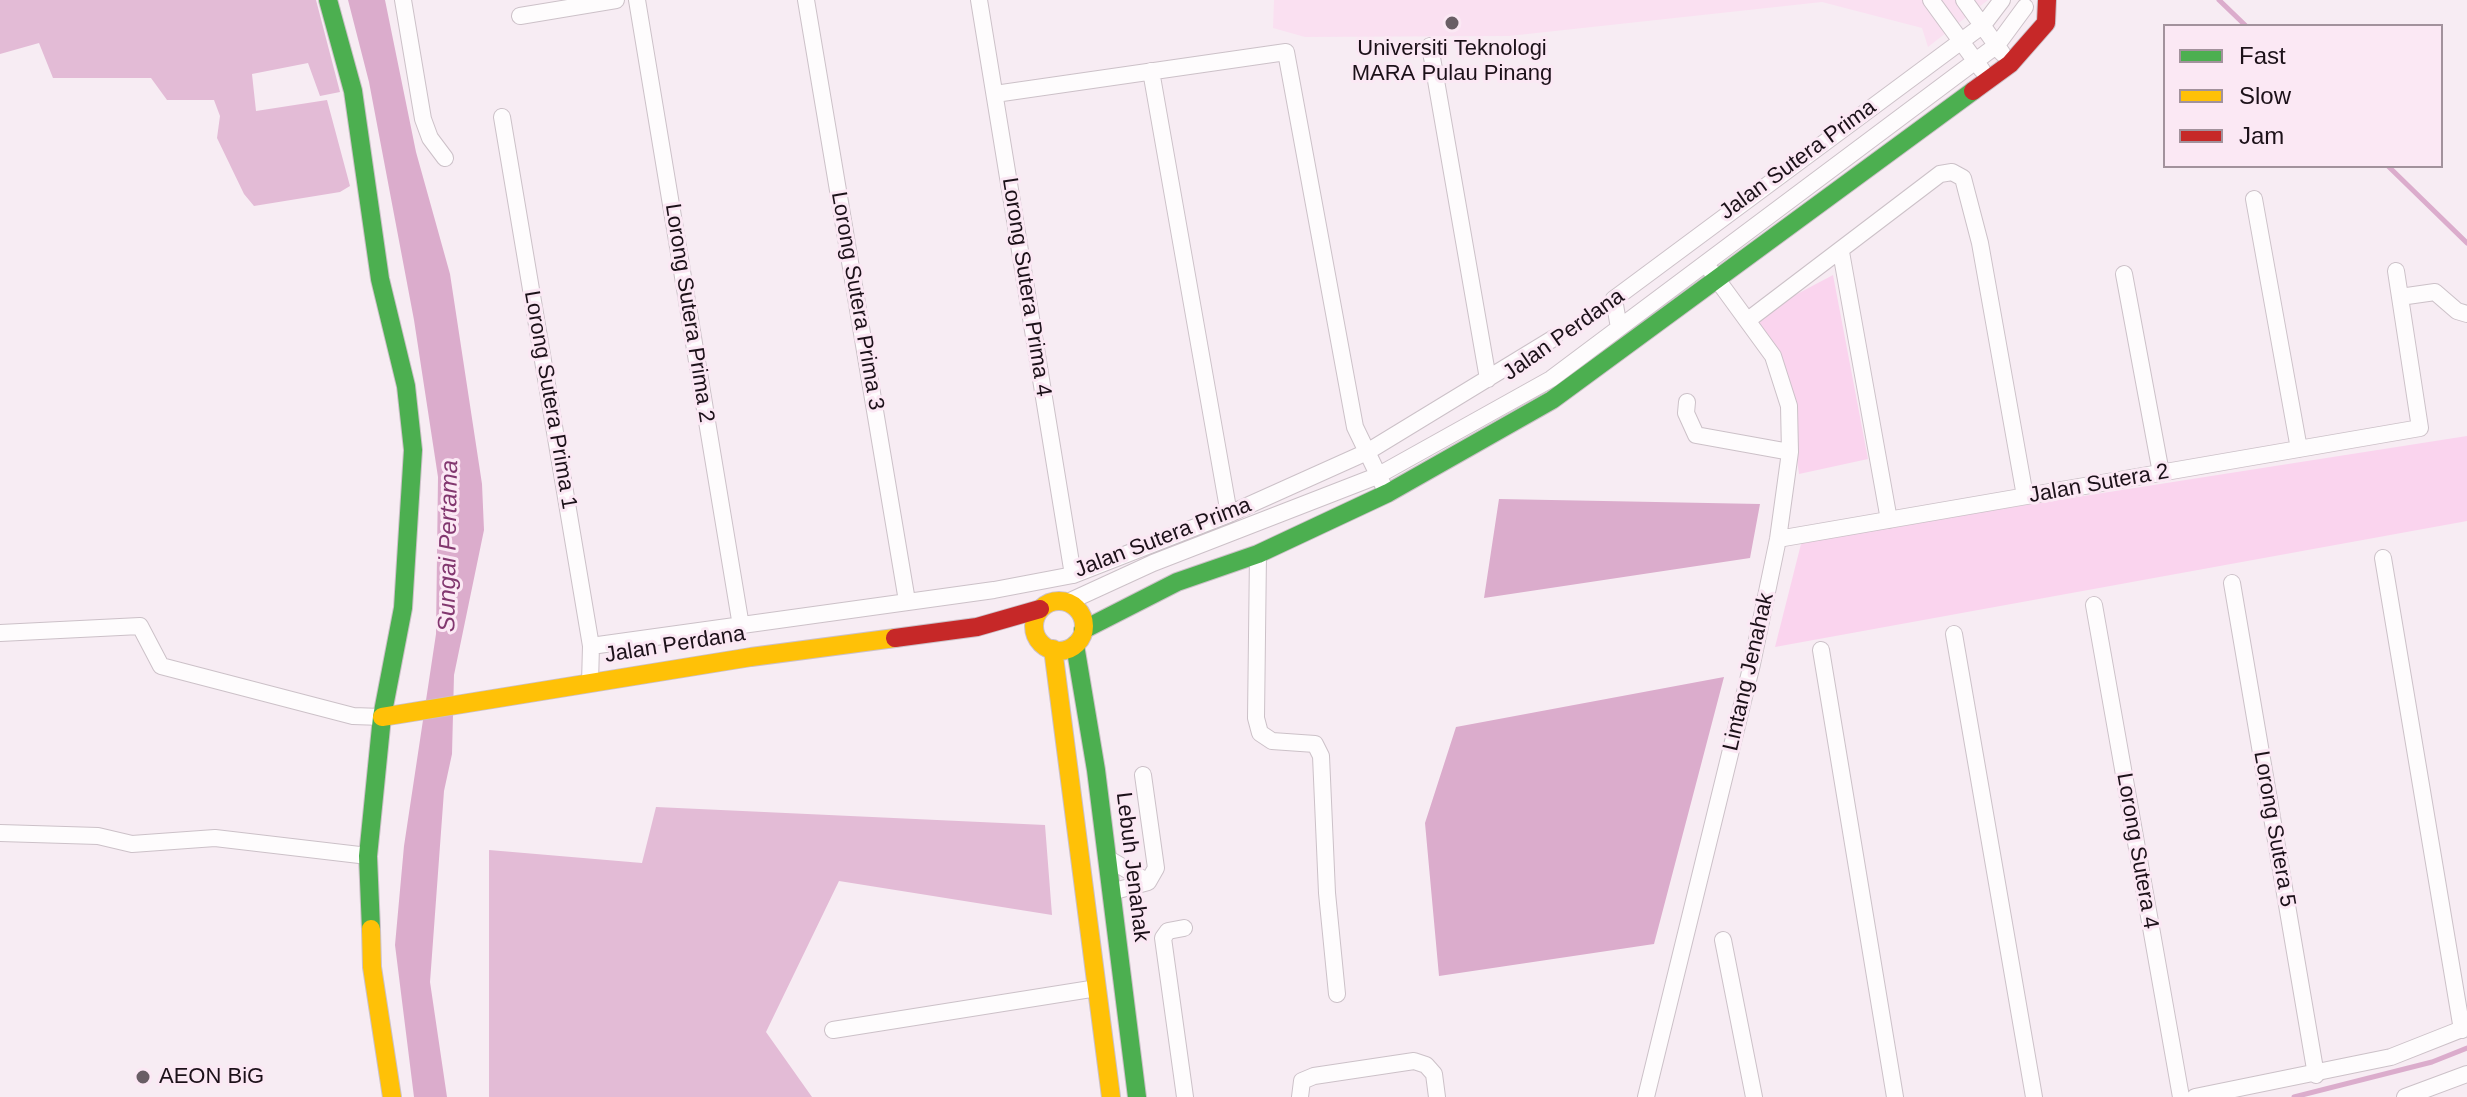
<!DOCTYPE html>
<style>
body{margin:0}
#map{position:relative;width:2467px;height:1097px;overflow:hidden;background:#f7ecf3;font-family:Arial,sans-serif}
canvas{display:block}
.legend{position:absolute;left:2163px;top:24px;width:280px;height:144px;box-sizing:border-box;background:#fbe8f4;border:2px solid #a2929c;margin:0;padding:10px 14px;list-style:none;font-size:24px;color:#1c1119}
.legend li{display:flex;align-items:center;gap:16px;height:40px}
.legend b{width:40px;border:2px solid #a2929c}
</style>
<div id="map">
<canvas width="2467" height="1097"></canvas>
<ul class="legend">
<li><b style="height:10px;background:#4caf50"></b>Fast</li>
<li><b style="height:10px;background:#ffc107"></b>Slow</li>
<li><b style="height:10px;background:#c62828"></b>Jam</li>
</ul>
</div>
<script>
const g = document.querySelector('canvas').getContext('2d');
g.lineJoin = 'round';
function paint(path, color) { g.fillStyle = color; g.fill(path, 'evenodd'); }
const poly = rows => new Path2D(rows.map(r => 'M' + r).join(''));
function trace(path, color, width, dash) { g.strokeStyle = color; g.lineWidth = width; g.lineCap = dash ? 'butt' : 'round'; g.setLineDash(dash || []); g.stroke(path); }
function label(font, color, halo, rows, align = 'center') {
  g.font = font + ' Arial,sans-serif'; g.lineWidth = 6; g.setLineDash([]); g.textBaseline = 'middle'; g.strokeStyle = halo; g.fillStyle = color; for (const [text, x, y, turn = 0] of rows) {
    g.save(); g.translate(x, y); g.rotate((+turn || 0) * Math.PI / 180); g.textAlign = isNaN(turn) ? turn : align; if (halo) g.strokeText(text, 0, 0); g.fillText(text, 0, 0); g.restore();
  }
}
paint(poly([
 [1274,0,1988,0,1928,47,1922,28,1822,2,1509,36,1305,37,1273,28]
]), '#fae0f1');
paint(poly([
 [1833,275,1868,459,1799,474,1789,406,1748,320],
 [2467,436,2467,521,1775,647,1802,540]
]), '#fad4ee');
paint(poly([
 [0,0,316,0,340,92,320,96,308,63,252,74,256,111,327,100,350,186,340,192,254,206,244,194,217,138,220,116,214,100,167,100,151,78,53,78,39,43,0,54],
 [656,807,1045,825,1052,915,839,881,766,1032,812,1097,489,1097,489,850,642,863]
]), '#e3bbd6');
paint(poly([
 [348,0,385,0,416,152,450,274,482,484,484,530,454,675,452,754,444,791,430,982,447,1097,414,1097,395,945,404,846,436,634,438,477,414,320,369,82],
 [1499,499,1760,504,1750,558,1484,598],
 [1724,677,1654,944,1439,976,1425,823,1456,727]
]), '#dbaccc');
trace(poly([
 [2219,0,2246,26],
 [2388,166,2467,243],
 [2294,1097,2432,1062,2467,1048]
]), '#dbaccc', 5);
const street = poly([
 [403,0,423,119,430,138,445,158],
 [637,0,741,626],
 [806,0,907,601],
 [979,0,1073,575],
 [1931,0,1982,70],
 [1964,0,2002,53],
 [520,16,616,0],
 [1430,46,1488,379],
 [1151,71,1229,514],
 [995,94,1286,52,1355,427,1383,485],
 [502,117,591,646,590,683],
 [2254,199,2299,449],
 [1841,252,1889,520],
 [2124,274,2161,473],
 [2400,297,2435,292,2457,311,2467,314],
 [1748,320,1940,174,1952,172,1963,178,1980,243,2025,496],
 [1619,328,1614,299,1983,25,2002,0],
 [1687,402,1686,413,1696,435,1790,452],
 [1778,539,2420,428,2396,271],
 [1258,554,1256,718,1260,733,1272,741,1315,744,1321,756,1327,893,1337,994],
 [2383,558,2462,1030],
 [2232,583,2316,1075],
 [1068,602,1153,563,1377,476,1551,379,1997,45,2025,7],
 [2094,605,2181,1097],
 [0,633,140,626,161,666,353,716,382,717],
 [1954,634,2034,1097],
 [591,646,994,590,1073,575,1229,514,1367,452,1554,338],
 [1821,650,1895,1097],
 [0,833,98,836,132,844,215,838,368,856],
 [1107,858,1148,882],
 [1111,892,1148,882,1156,868,1143,775],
 [1184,928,1168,931,1163,938,1185,1097],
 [1723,940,1754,1097],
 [833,1030,1097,988],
 [1300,1097,1302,1081,1314,1076,1414,1061,1426,1065,1434,1074,1437,1097],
 [1646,1097,1752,664,1778,539,1790,452,1789,406,1773,356,1711,271],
 [2195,1097,2391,1057,2467,1027],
 [2405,1097,2467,1074]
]);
const fast = poly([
 [328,0,353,91,380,279,406,386,413,450,403,608,382,717,368,856,371,929],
 [1083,630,1177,582,1258,554,1388,493,1552,400,1973,91],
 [1075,645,1096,770,1137,1097]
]);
const slow = poly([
 '1034 626a25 25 0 1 1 50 0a25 25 0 1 1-50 0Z',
 [1053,649,1111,1097],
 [382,717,751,657,895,638],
 [371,929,372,967,392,1097]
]);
const jam = poly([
 [1973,91,2010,64,2046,23,2047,0],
 [895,638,977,627,1040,609]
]);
trace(street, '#ccc1c8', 18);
trace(fast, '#ccc1c8', 20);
trace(slow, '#ccc1c8', 20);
trace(jam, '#ccc1c8', 20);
trace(street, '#fefcfd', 16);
trace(fast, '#4caf50', 18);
trace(slow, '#ffc107', 18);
trace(jam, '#c62828', 18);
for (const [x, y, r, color] of [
 [1452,23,8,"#695e65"],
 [143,1077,8,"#695e65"]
]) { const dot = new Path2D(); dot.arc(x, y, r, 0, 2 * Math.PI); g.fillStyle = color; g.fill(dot); trace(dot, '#fbe8f4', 3); }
label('22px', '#1c1119', '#fbe8f4', [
 ["Universiti Teknologi",1452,49],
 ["MARA Pulau Pinang",1452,74],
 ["AEON BiG",159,1077,"left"]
]);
label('22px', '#1c1119', '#fbe8f4', [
 ["Jalan Sutera Prima",1798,160,-36],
 ["Lorong Sutera Prima 4",1026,287,81],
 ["Lorong Sutera Prima 3",857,301,80],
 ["Lorong Sutera Prima 2",689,313,81],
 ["Jalan Perdana",1564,335,-35],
 ["Lorong Sutera Prima 1",550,400,80],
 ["Jalan Sutera 2",2099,484,-10],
 ["Jalan Sutera Prima",1163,538,-21],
 ["Jalan Perdana",675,645,-9],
 ["Lintang Jenahak",1749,672,-77],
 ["Lorong Sutera 5",2274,829,80],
 ["Lorong Sutera 4",2137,851,80],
 ["Lebuh Jenahak",1132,867,83]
]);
label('italic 24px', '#82376f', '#fbe8f4', [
 ["Sungai Pertama",449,546,-89]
]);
</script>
